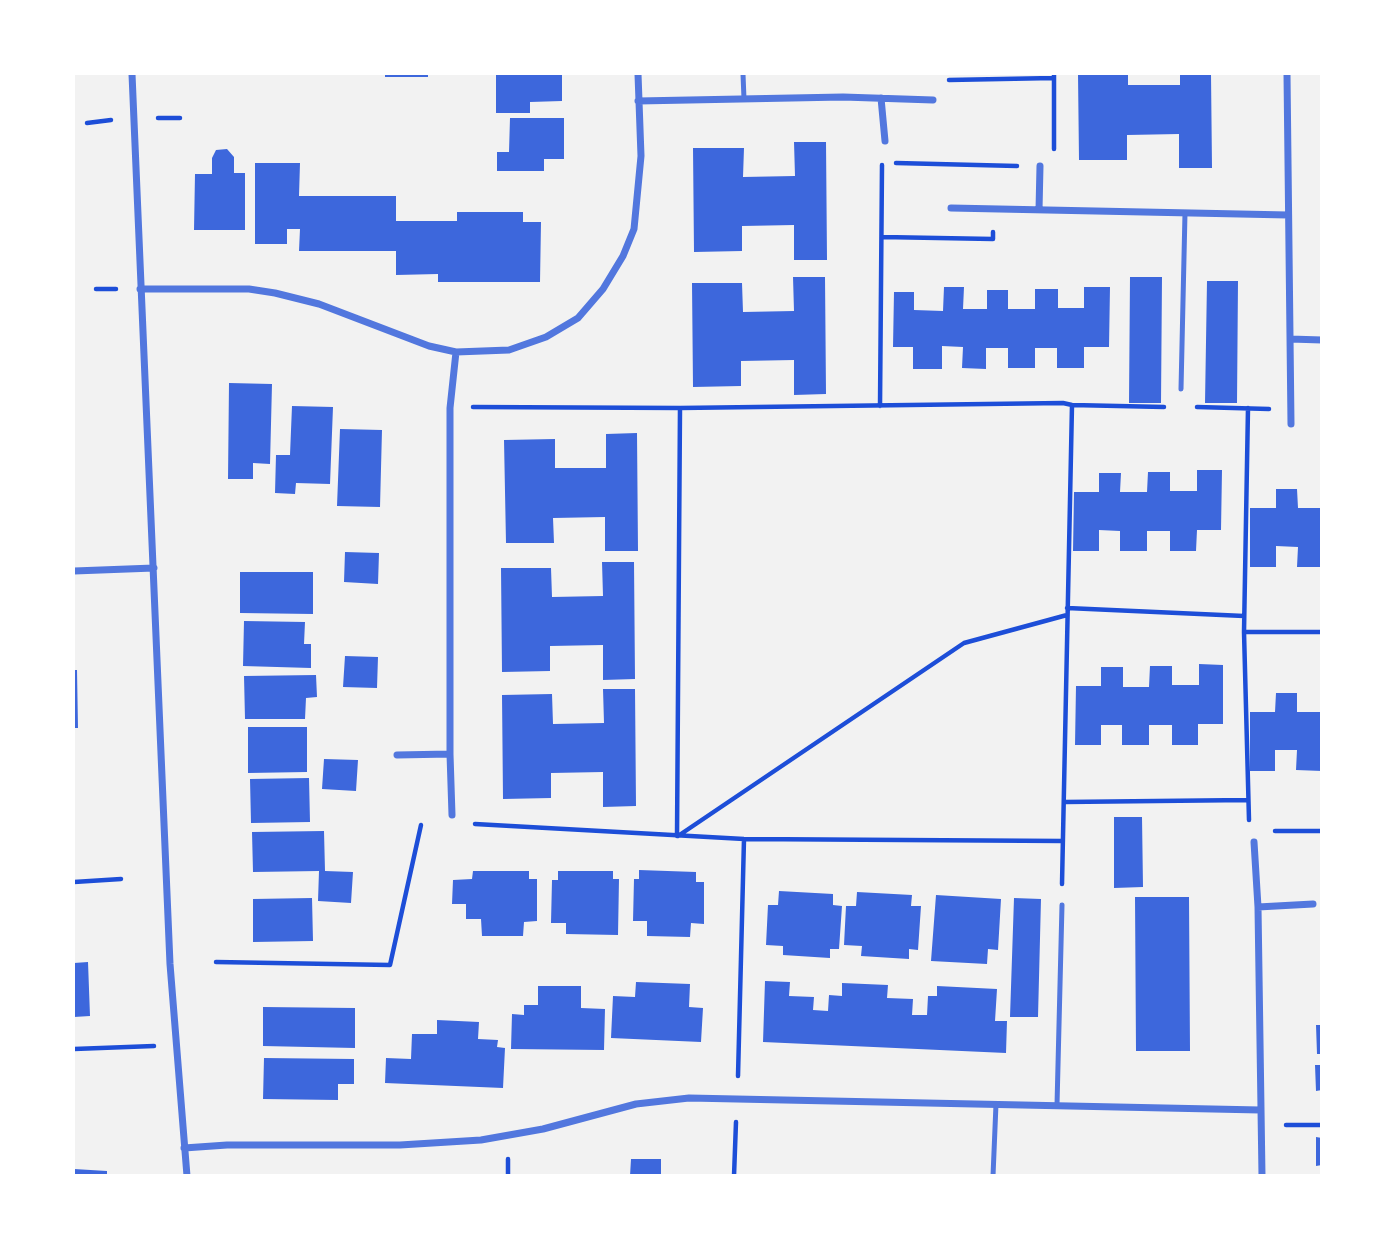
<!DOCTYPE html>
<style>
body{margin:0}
#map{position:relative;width:1395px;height:1249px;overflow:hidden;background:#f2f2f2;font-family:Overpass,sans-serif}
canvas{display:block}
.frame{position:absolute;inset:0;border:75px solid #fff;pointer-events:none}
</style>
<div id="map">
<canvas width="1395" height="1249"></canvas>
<div class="frame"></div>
</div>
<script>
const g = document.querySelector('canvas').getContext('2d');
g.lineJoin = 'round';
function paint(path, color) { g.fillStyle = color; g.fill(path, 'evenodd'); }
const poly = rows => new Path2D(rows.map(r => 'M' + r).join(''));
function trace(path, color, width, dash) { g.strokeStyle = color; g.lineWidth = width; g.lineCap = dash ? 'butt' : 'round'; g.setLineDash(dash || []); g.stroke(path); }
paint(poly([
 [385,74,428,74,428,77,385,77],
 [496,74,562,74,562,101,530,102,530,113,496,113],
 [1078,74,1128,74,1128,85,1180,85,1180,74,1211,74,1212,168,1179,168,1179,134,1127,135,1127,160,1079,160],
 [510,118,564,118,564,159,544,159,544,171,497,171,497,152,509,152],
 [794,142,826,142,827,260,794,260,794,225,742,226,742,251,694,252,693,148,744,148,743,177,795,176],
 [227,149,234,157,234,173,245,173,245,230,194,230,195,174,212,174,212,158,216,150],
 [255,163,300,163,299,196,396,196,396,221,457,221,457,212,523,212,523,222,541,222,540,282,438,282,438,274,396,275,396,251,299,251,300,229,287,229,287,244,255,244],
 [793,277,825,277,826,394,794,395,794,360,741,361,741,386,693,387,692,283,742,283,743,312,794,311],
 [1130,277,1162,277,1161,403,1129,403],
 [1207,281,1238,281,1237,403,1205,403],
 [944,287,964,287,963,309,987,309,987,290,1008,290,1008,309,1035,309,1035,289,1058,289,1058,308,1084,308,1084,287,1110,287,1109,347,1084,347,1084,368,1057,368,1057,348,1035,348,1035,368,1008,368,1008,348,986,348,986,369,962,368,963,347,942,346,942,369,913,369,913,347,893,347,894,292,914,292,914,310,943,311],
 [229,383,272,384,270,464,253,463,253,479,228,479],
 [292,406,333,407,330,484,296,483,295,494,275,493,276,455,290,455],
 [340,429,382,430,380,507,337,506],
 [637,433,638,551,605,551,605,517,553,518,554,543,506,543,504,440,555,439,555,468,606,468,606,434],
 [1197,470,1222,470,1221,530,1197,530,1196,551,1170,551,1170,531,1147,531,1147,551,1120,551,1120,531,1099,530,1099,551,1073,551,1074,492,1099,492,1099,473,1121,473,1120,492,1147,492,1148,472,1170,472,1170,491,1197,491],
 [1276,489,1297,489,1298,508,1322,508,1322,567,1297,567,1298,547,1276,546,1276,567,1250,567,1250,508,1276,508],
 [345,552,379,553,378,584,344,582],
 [602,562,634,562,635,679,603,680,603,645,550,646,550,671,502,672,501,568,551,568,552,597,603,596],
 [240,572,313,572,313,614,240,613],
 [244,621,305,622,304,644,311,644,311,668,243,666],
 [345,656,378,657,377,688,343,687],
 [1199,664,1223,665,1223,724,1198,724,1198,745,1172,745,1172,725,1149,725,1149,745,1122,745,1122,725,1101,725,1101,745,1075,745,1076,686,1101,686,1101,667,1123,667,1123,687,1149,687,1150,666,1172,666,1172,685,1199,685],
 [74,670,77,670,78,728,74,728],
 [316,675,317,697,306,698,305,719,245,719,244,676],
 [603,689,635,689,636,806,603,807,603,772,551,773,551,798,503,799,502,695,552,694,553,724,604,723],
 [1276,693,1297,693,1297,712,1322,712,1322,771,1296,770,1297,750,1275,750,1275,771,1250,771,1250,712,1275,712],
 [248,727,307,727,307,772,248,773],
 [324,759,358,760,356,791,322,789],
 [309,778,310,822,251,823,250,779],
 [1114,817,1142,817,1143,887,1114,888],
 [324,831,325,871,353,872,351,903,318,901,319,871,253,872,252,832],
 [639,870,696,872,696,882,704,882,704,924,691,923,690,937,647,936,647,921,633,921,634,879,639,879],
 [473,871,529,871,529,879,537,879,537,921,524,922,523,936,482,936,481,919,466,919,466,904,452,904,453,880,472,879],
 [558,871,613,871,613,879,619,879,618,935,566,934,566,923,551,923,552,880,558,880],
 [779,891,833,894,833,905,842,906,839,949,830,949,830,958,783,955,783,946,766,945,768,905,778,905],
 [857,892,912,895,911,906,921,906,918,950,909,949,909,959,861,956,862,946,844,945,846,906,856,906],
 [936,895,1001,899,998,950,988,949,987,964,931,961],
 [1135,897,1189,897,1190,1051,1136,1051],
 [312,898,313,941,253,942,253,899],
 [1014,898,1041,899,1038,1017,1010,1017],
 [88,962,90,1016,74,1017,74,963],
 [765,981,790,982,789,996,814,997,813,1010,828,1011,829,995,842,996,842,983,888,985,887,998,913,999,912,1015,927,1015,928,996,937,996,937,986,997,989,995,1021,1007,1021,1006,1053,763,1042],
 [636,982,690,984,689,1007,703,1008,701,1042,611,1038,613,996,635,997],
 [538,986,581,986,581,1008,605,1009,604,1050,511,1049,512,1014,524,1015,524,1005,538,1005],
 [263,1007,355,1008,355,1048,263,1046],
 [437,1020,479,1022,478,1039,498,1040,497,1047,505,1048,503,1088,385,1083,386,1058,411,1059,412,1034,437,1034],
 [1316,1025,1322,1025,1322,1054,1317,1054],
 [264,1058,354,1059,354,1084,338,1084,338,1100,263,1099],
 [1315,1065,1322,1065,1322,1090,1316,1091],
 [1316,1137,1322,1138,1322,1165,1316,1166],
 [631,1159,661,1159,661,1176,630,1176],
 [74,1169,107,1171,107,1176,74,1176]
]), '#3d67dc');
trace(poly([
 [1054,74,1054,149],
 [949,80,1054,78],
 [158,118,180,118],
 [87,123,111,120],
 [896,163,1017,166],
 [882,237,993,239,993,232],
 [96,289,116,289],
 [880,406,882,165],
 [473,407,680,408,1063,403,1072,405,1164,407],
 [1197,407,1269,409],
 [1248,408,1244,632,1249,820],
 [1067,608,1244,616],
 [1244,632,1322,632],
 [1065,802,1248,800],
 [475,824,744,839,1063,841],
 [1275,831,1322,831],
 [677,836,680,408],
 [678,836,964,643,1067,615],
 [74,882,121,879],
 [1062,884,1072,405],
 [216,962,390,965,421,825],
 [74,1049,154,1046],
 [738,1076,744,839],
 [1286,1125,1322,1125],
 [508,1159,508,1176],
 [734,1176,736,1122]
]), '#1d4ed8', 4.5);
trace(poly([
 [743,74,744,99],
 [1181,389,1185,213],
 [1057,1105,1062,905],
 [993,1176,996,1104]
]), '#5277de', 5);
trace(poly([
 [132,74,170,964,187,1176],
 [1287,74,1291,424],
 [881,98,885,141],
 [638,101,843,97,933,100],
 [951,208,1288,215],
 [1039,210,1040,166],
 [140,289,249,289,275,293,319,304,429,346,456,352,509,350,546,337,578,318,603,289,623,256,634,229,641,156,638,74],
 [1290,339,1322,340],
 [74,571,154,568],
 [397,755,450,754],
 [452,815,450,754,450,408,456,352],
 [1254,842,1258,907,1262,1176],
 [1258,907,1313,904],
 [184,1148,227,1145,400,1145,481,1140,543,1129,636,1104,689,1098,1260,1110]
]), '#5277de', 7);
</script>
